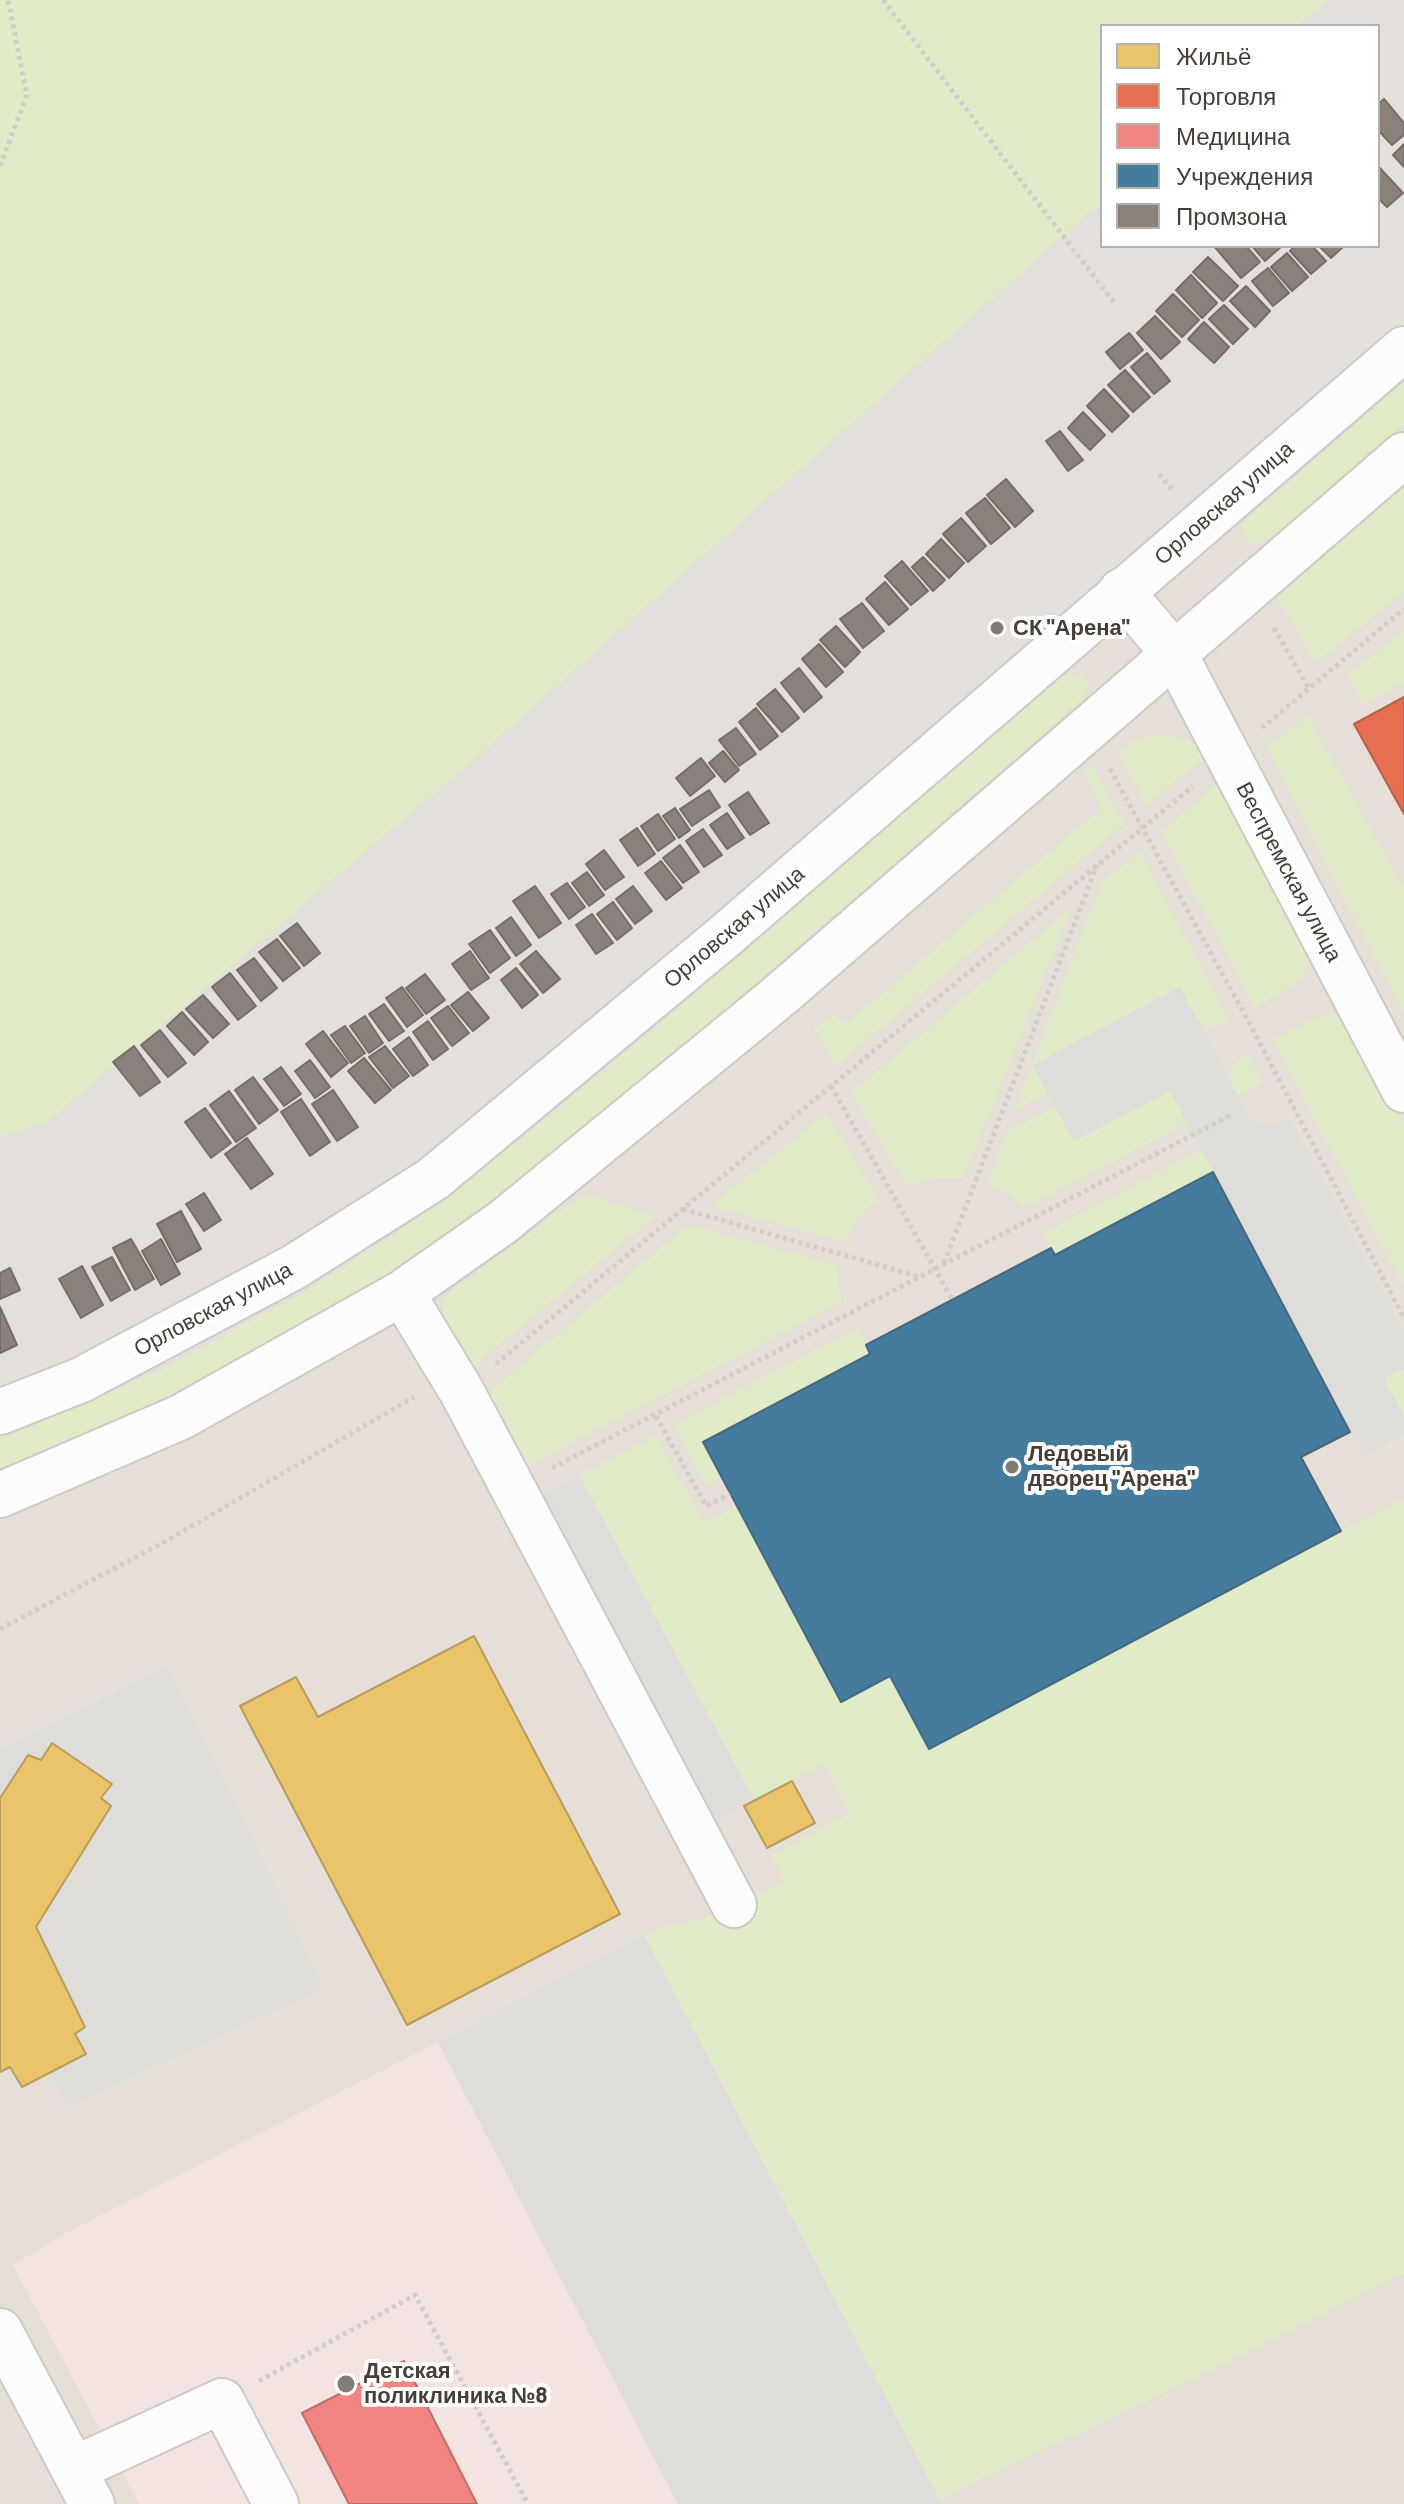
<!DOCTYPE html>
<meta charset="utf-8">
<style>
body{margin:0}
#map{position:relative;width:1404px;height:2504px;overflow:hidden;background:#f0eeea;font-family:Barlow,sans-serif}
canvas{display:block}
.legend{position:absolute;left:1100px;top:24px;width:280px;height:224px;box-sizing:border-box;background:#fff;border:2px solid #b5b2ae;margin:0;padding:10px 14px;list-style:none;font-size:24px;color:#463f35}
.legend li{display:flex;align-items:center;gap:16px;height:40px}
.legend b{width:40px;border:2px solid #b5b2ae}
</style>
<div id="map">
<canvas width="1404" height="2504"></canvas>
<ul class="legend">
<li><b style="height:22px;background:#e9c46a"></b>Жильё</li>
<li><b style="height:22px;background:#e76f51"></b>Торговля</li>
<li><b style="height:22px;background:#f28482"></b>Медицина</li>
<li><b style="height:22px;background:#457b9d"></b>Учреждения</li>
<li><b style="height:22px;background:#8a817c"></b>Промзона</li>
</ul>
</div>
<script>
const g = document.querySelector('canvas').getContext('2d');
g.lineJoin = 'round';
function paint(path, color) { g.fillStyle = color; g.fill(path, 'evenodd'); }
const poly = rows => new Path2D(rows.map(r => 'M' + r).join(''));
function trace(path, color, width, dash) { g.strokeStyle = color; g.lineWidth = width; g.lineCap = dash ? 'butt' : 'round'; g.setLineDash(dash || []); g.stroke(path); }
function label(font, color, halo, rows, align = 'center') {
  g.font = font + ' Barlow,sans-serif'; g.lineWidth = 8; g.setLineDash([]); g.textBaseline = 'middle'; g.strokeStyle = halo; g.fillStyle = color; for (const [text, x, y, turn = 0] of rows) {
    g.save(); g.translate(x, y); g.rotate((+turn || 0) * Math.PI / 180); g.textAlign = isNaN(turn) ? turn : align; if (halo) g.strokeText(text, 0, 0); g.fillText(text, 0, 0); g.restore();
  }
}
paint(poly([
 [1404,316,1404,2504,0,2504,0,1382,19,1375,707,921,1131,562]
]), '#e5dfd7');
paint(poly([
 [1256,0,1404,0,1404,316,1131,562,707,921,407,1166,19,1375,0,1382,0,661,1102,145,1102,246,1378,246,1378,26,1228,26]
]), '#e3dfdb');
paint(poly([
 [438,2042,678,2504,139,2504,13,2265,68,2232]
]), '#f3e4e1');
paint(poly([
 [0,0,1328,0,1298,26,1102,26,1102,201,469,764,45,1124,0,1136],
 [1404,382,1404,423,1269,540,1256,545,1247,541,1242,531,1242,526,1248,518],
 [1404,474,1404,591,1316,663,1272,589],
 [1404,630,1404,682,1362,705,1348,674],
 [1071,672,1083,676,1088,685,1087,692,1082,700,703,1029,546,1160,416,1259,319,1318,171,1402,0,1474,0,1440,155,1373,306,1291,399,1231,525,1136,682,1005,1062,676],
 [1307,715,1404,889,1404,1014,1267,749],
 [1155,735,1176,737,1191,741,1202,749,1206,756,1147,805,1117,750,1137,740],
 [1092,764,1124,824,836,1066,814,1029,833,1014,846,1024,1101,808,1086,778,1085,771],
 [1220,782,1311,956,1303,979,1255,1008,1161,832],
 [1139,851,1230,1021,1219,1026,1212,1027,1203,1024,1197,1020,1179,987,1033,1065,1048,1094,1015,1110,1101,883],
 [1071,908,964,1178,936,1178,907,1186,851,1093],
 [1326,1015,1340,1016,1354,1026,1404,1125,1404,1287,1272,1040,1317,1017],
 [1247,1054,1263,1083,1238,1096,1231,1084,1231,1071,1234,1065],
 [1170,1091,1187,1123,1023,1209,1008,1194,988,1184,1008,1130,1055,1107,1074,1141],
 [827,1113,878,1200,858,1218,846,1242,711,1206],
 [1201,1150,1213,1172,1055,1255,1043,1233],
 [592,1196,654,1217,471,1368,443,1316,443,1302,449,1293,574,1200],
 [688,1225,839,1266,838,1282,842,1302,527,1466,486,1394],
 [857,1328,870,1354,703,1442,722,1478,706,1486,673,1425],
 [1404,1369,1404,1415,1384,1379],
 [655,1436,704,1522,737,1506,840,1701,890,1676,930,1749,1404,1498,1404,2273,1221,2366,939,2499,644,1935,658,1929,723,1913,784,1880,771,1856,850,1813,823,1764,754,1800,579,1475]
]), '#e0ecc8');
paint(poly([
 [1180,987,1248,1115,1260,1124,1268,1125,1274,1125,1290,1119,1404,1332,1404,1369,1384,1379,1404,1417,1404,1434,1364,1455,1170,1091,1074,1141,1032,1065],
 [579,1475,754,1800,707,1826,531,1500],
 [167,1665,325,1988,69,2106,0,1984,0,1749],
 [644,1935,939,2499,941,2504,678,2504,438,2042]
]), '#dfddd9');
const homes = poly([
 [474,1636,620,1914,407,2025,240,1706,296,1677,318,1717,474,1636],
 [52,1743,112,1784,101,1798,111,1806,36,1927,85,2027,75,2034,86,2054,22,2087,10,2067,0,2072,0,1798,28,1755,41,1760,52,1743],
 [792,1781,815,1823,767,1848,744,1806,792,1781]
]);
paint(homes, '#e9c46a');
trace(homes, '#b89c5a', 2);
const shops = poly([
 [1404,697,1404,814,1354,724,1404,697]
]);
paint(shops, '#e76f51');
trace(shops, '#b76149', 2);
const health = poly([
 [404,2361,477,2504,349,2504,302,2413,404,2361]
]);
paint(health, '#f28482');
trace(health, '#be6f6b', 2);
const public = poly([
 [1213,1172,1350,1432,1301,1457,1341,1531,929,1749,890,1676,841,1702,703,1442,870,1354,866,1345,1051,1248,1055,1255,1213,1172]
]);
paint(public, '#457b9d');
trace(public, '#45697e', 2);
const industry = poly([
 [1384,99,1404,123,1404,135,1392,145,1378,130,1378,104,1384,99],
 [1404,144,1404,167,1393,155,1404,144],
 [1378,166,1403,193,1387,207,1378,198,1378,166],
 [1214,246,1246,246,1260,262,1241,278,1214,246],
 [1252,246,1282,246,1265,261,1252,246],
 [1295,246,1312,246,1326,261,1311,274,1290,251,1295,246],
 [1319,246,1344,246,1331,258,1319,246],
 [1287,253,1308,277,1292,291,1271,267,1287,253],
 [1208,257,1238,286,1223,301,1193,272,1208,257],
 [1268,268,1289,293,1273,306,1252,281,1268,268],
 [1191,275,1217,303,1202,318,1176,290,1191,275],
 [1246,286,1270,311,1255,327,1230,301,1246,286],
 [1173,294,1199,320,1182,337,1156,311,1173,294],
 [1224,305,1248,329,1233,344,1209,319,1224,305],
 [1155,316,1180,342,1161,359,1137,333,1155,316],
 [1204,322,1229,347,1214,363,1188,339,1204,322],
 [1129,333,1143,350,1120,369,1106,352,1129,333],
 [1147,353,1170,381,1154,394,1131,367,1147,353],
 [1125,370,1150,397,1133,412,1108,385,1125,370],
 [1104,389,1129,416,1112,432,1087,406,1104,389],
 [1083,412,1105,435,1090,450,1068,428,1083,412],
 [1060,431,1083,460,1068,471,1046,441,1060,431],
 [1006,479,1033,511,1015,527,987,495,1006,479],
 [985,498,1010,528,991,544,966,513,985,498],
 [961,518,986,546,968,562,943,534,961,518],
 [941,539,964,563,949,578,926,554,941,539],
 [923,557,945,580,933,591,912,567,923,557],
 [902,561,928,591,911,605,885,576,902,561],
 [885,582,908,609,889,625,866,599,885,582],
 [862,603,884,631,863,648,840,619,862,603],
 [836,626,860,652,845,667,820,640,836,626],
 [819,644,843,672,826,687,802,659,819,644],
 [799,668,822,697,804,712,781,683,799,668],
 [775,689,799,718,782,732,757,704,775,689],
 [756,708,778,736,760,750,739,722,756,708],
 [736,728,756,754,739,766,719,740,736,728],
 [723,751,739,770,725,782,709,763,723,751],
 [701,758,715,776,690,796,676,778,701,758],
 [709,790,720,807,692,826,680,809,709,790],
 [748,792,769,823,750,835,729,805,748,792],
 [675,808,690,830,679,838,663,816,675,808],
 [727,813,744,838,727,849,710,825,727,813],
 [658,814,675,839,658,851,641,826,658,814],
 [637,828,655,854,638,866,620,840,637,828],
 [703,829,722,855,704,867,686,841,703,829],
 [680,845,699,872,683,883,663,858,680,845],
 [604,850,624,877,605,890,586,864,604,850],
 [661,861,682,888,666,900,645,873,661,861],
 [587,872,604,895,589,906,572,883,587,872],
 [567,883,585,907,569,919,551,894,567,883],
 [535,886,561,923,539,938,513,901,535,886],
 [633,886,652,911,635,924,616,899,633,886],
 [613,902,632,928,617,940,597,914,613,902],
 [592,914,613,943,596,954,576,925,592,914],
 [511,917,531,945,516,956,496,928,511,917],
 [297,923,320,953,304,966,280,936,297,923],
 [490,930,510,958,490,973,469,944,490,930],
 [277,939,300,968,283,981,259,952,277,939],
 [470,951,489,978,471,990,452,964,470,951],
 [536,951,560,979,543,993,520,964,536,951],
 [254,958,277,988,261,1001,237,970,254,958],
 [516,968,538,995,522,1008,501,980,516,968],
 [230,973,256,1006,238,1020,212,987,230,973],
 [425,974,445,1000,426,1014,406,988,425,974],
 [402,987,423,1015,407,1027,386,998,402,987],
 [468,992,489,1018,473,1031,451,1005,468,992],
 [203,995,229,1024,213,1038,186,1009,203,995],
 [384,1004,404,1031,389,1041,369,1014,384,1004],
 [448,1006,469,1033,452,1046,431,1018,448,1006],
 [182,1012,208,1042,194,1055,167,1026,182,1012],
 [365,1016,383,1043,369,1053,350,1026,365,1016],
 [428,1021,448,1049,433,1060,413,1032,428,1021],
 [345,1026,365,1053,351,1063,331,1035,345,1026],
 [160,1030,186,1063,168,1077,141,1045,160,1030],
 [323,1031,348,1063,331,1077,306,1044,323,1031],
 [409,1037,428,1065,413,1076,393,1049,409,1037],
 [134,1046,160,1082,140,1096,113,1062,134,1046],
 [385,1046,409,1076,393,1088,369,1057,385,1046],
 [364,1058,391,1090,375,1103,348,1071,364,1058],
 [310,1060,330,1087,315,1098,295,1071,310,1060],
 [281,1067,301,1094,284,1106,264,1079,281,1067],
 [253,1077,278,1110,259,1124,235,1090,253,1077],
 [333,1090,358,1127,337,1141,312,1104,333,1090],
 [229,1091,256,1128,236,1142,210,1105,229,1091],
 [301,1099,330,1142,310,1156,281,1112,301,1099],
 [205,1108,231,1143,211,1158,185,1122,205,1108],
 [247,1138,273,1174,251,1189,225,1154,247,1138],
 [204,1193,221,1220,204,1231,186,1204,204,1193],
 [181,1211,201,1249,177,1262,157,1224,181,1211],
 [131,1239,154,1279,135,1290,113,1248,131,1239],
 [161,1239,180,1274,161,1285,142,1251,161,1239],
 [112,1257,130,1290,111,1301,92,1267,112,1257],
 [82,1266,103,1305,81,1318,59,1279,82,1266],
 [10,1268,20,1290,0,1299,0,1273,10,1268],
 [0,1307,17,1345,0,1353,0,1307]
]);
paint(industry, '#8a817c');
trace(industry, '#766d67', 2);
const minor = poly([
 [1121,591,1175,655,1404,1090],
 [402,1293,462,1392,734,1905],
 [0,1412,81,1380,294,1267,433,1179,725,936,1404,349],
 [0,1495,181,1417,402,1293,503,1222,778,997,1404,455],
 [0,2331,92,2504],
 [74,2469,222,2401,276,2504]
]);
trace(minor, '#cdcac5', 48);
trace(poly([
 [883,0,1116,305],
 [0,166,27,95,8,0],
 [1159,474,1173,491],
 [1274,628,1308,687],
 [1262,728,1404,609],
 [1110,769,1252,1028,1404,1318],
 [831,1086,952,1299],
 [683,1209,920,1277],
 [944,1263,1097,865],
 [496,1364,1193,786],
 [656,1416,706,1506,730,1494],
 [552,1468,1231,1115],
 [0,1629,168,1540,414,1397],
 [259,2381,415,2295,528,2504]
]), '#d1ceca', 5, [4, 4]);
trace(minor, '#fdfcfc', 44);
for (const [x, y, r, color] of [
 [997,628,8,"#827c74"],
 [1012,1467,8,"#827c74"],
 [346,2384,10,"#827c74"]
]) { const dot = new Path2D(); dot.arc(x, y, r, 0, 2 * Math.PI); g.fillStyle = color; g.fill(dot); trace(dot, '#fff', 3); }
label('22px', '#463f35', '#fff', [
 ["Орловская улица",1224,503,-41],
 ["Веспремская улица",1289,872,62],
 ["Орловская улица",734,927,-40],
 ["Орловская улица",213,1309,-28]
]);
label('bold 22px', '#463f35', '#fff', [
 ["СК \"Арена\"",1013,628],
 ["Ледовый",1028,1454],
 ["дворец \"Арена\"",1028,1479],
 ["Детская",364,2371],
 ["поликлиника №8",364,2396]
], 'left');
</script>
